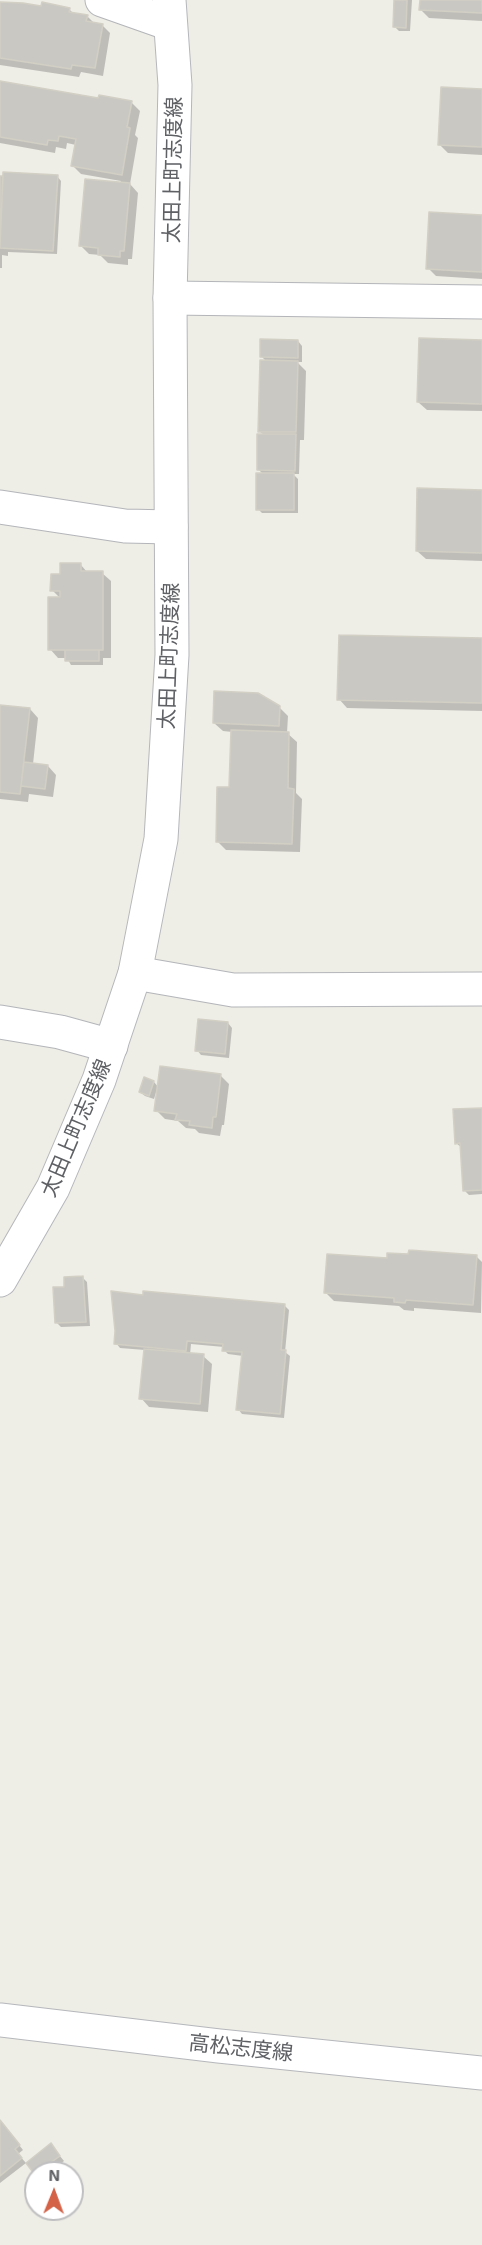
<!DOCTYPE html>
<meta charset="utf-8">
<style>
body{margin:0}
#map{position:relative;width:482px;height:2245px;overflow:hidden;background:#eeede6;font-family:"Exo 2",sans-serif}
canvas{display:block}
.north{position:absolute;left:24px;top:2161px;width:60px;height:60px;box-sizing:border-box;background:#fff;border:2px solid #bfbfc1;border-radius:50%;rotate:1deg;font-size:16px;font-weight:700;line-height:24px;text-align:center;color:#5e6064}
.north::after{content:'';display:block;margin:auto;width:21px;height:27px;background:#d36247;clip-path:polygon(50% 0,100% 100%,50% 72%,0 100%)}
</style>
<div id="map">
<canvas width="482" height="2245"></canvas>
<div class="north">N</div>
</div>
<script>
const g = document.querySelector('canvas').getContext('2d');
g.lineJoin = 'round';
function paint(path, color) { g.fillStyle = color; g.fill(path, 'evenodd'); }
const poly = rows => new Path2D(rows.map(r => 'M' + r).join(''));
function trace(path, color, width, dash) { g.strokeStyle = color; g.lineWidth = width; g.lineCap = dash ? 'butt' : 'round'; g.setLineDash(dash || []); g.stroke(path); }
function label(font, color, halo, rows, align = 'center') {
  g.font = font + ' "Exo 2","Noto Sans JP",sans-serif'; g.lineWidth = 4.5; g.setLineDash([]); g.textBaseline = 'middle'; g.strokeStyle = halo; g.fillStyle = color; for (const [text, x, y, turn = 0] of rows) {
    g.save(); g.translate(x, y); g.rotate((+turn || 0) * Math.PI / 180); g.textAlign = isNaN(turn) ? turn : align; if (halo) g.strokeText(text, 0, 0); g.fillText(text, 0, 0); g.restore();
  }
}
paint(poly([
 [396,0,412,0,410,31,399,31,394,26],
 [421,0,482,0,482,21,429,18,421,10],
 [0,3,69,9,74,14,87,16,95,24,102,25,110,33,103,76,81,72,79,77,0,65],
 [0,82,100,100,131,102,140,111,135,135,138,138,130,184,138,193,132,259,128,259,128,265,108,263,100,255,89,254,81,246,121,181,81,174,73,166,76,145,67,143,66,149,56,147,55,153,0,143],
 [482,90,482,155,448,153,439,144],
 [57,176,61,181,57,254,8,252,8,256,2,255,2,268,0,268,0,177],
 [482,216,482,279,436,276,428,268],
 [298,341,302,346,302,362,297,362,306,371,304,440,300,440,299,474,293,474,298,479,298,513,262,513,258,509,263,474,258,469,264,435,259,431,266,361,261,356],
 [482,341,482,411,427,410,418,402],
 [482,491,482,561,426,559,417,551],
 [80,564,88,573,102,573,111,581,111,658,103,658,103,665,71,665,67,658,58,658,50,649,60,598,52,590,61,576],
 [482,640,482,711,347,708,339,699],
 [0,706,30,709,38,718,33,764,48,766,56,775,53,797,29,794,28,802,0,799],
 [279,707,288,716,287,733,297,742,296,793,302,799,300,852,226,850,218,842,231,789,232,732,223,731,214,723],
 [228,1023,232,1028,229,1058,201,1055,197,1050],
 [220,1075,229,1084,224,1125,222,1125,220,1136,199,1133,195,1129,186,1128,178,1121,165,1119,156,1110,157,1089,154,1099,145,1096,140,1092,145,1079,154,1082,159,1088],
 [482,1109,482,1194,469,1195,464,1190,462,1148,456,1143],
 [476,1256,482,1262,481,1313,414,1308,414,1311,404,1310,399,1306,334,1301,326,1293,388,1260],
 [82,1277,87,1282,90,1326,61,1327,57,1323,66,1288],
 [284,1305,289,1310,285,1352,290,1356,284,1418,242,1414,238,1409,243,1356,228,1354,224,1350,224,1347,191,1344,190,1355,203,1356,212,1364,208,1412,149,1407,141,1398,145,1350,120,1348,116,1343],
 [0,2121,23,2150,18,2154,26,2163,0,2183],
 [55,2150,64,2161,49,2173,36,2174,28,2163]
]), '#0003');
const building = poly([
 [394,0,407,0,406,28,393,27,394,0],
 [420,0,482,0,482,13,419,10,420,0],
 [0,2,23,3,41,6,42,2,70,8,69,12,88,15,86,21,103,24,95,68,72,65,71,69,0,58,0,2],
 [0,81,98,98,99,95,132,101,127,127,130,128,122,175,71,166,76,139,59,136,58,141,48,140,47,145,0,137,0,81],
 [441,87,482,89,482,147,438,145,441,87],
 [3,172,58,175,53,251,0,248,3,172],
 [0,176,3,176,0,247,0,176],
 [85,179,130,183,124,251,120,251,120,257,98,255,98,248,79,246,85,179],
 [429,212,482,215,482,272,426,269,429,212],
 [419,338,482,340,482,404,417,402,419,338],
 [260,339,298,340,298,358,260,357,260,339],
 [260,360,298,361,296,432,258,432,260,360],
 [257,434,296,434,295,471,257,470,257,434],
 [256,473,294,473,294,510,256,510,256,473],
 [417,488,482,490,482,553,416,551,417,488],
 [60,563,81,563,81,571,103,571,103,650,48,650,48,597,60,597,60,591,50,591,51,574,60,574,60,563],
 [339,635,482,638,482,703,337,700,339,635],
 [65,650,99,650,99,661,65,661,65,650],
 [214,691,258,693,280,706,279,726,213,723,214,691],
 [0,705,30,708,20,794,0,792,0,705],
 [231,730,289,732,288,788,294,789,292,844,216,842,217,787,229,787,231,730],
 [24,762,48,765,45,789,21,786,24,762],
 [198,1019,228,1022,225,1054,195,1051,198,1019],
 [160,1066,221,1074,216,1117,213,1117,212,1128,189,1125,190,1121,175,1120,177,1114,154,1111,160,1066],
 [144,1077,154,1081,149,1096,139,1092,144,1077],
 [482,1108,482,1190,463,1191,460,1143,455,1144,453,1109,482,1108],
 [409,1250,477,1255,473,1305,406,1300,405,1303,394,1302,394,1298,324,1293,327,1254,387,1258,387,1253,408,1254,409,1250],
 [83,1276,86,1322,55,1323,53,1287,64,1287,64,1277,83,1276],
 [111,1291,143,1295,143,1291,285,1304,281,1350,286,1350,280,1414,236,1410,242,1352,222,1351,223,1344,187,1341,186,1351,114,1344,115,1331,111,1291],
 [144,1349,204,1354,200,1404,139,1399,144,1349],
 [0,2120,20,2145,15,2149,22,2158,0,2176,0,2120],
 [51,2143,60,2156,36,2173,35,2175,26,2163,51,2143]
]);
paint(building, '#c9c8c2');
trace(building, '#d2cfc5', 1.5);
const minor = poly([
 [102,0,170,24],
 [170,298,482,302],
 [0,507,125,526,171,527],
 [135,973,233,990,482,989],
 [0,1022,60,1032,111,1046]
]);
const secondary = poly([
 [0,1280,53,1188,99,1080,135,973,161,839,172,655,170,298,175,85,169,0],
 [0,2020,219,2046,482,2073]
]);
trace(minor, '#b3b5b9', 35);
trace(secondary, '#b5b7bb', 35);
trace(minor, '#fff', 33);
trace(secondary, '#fff', 33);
label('21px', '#5e6064', '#fff', [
 ["太田上町志度線",173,170,-89],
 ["太田上町志度線",169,656,-88],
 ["太田上町志度線",76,1128,-67],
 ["高松志度線",241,2048,6]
]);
</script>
